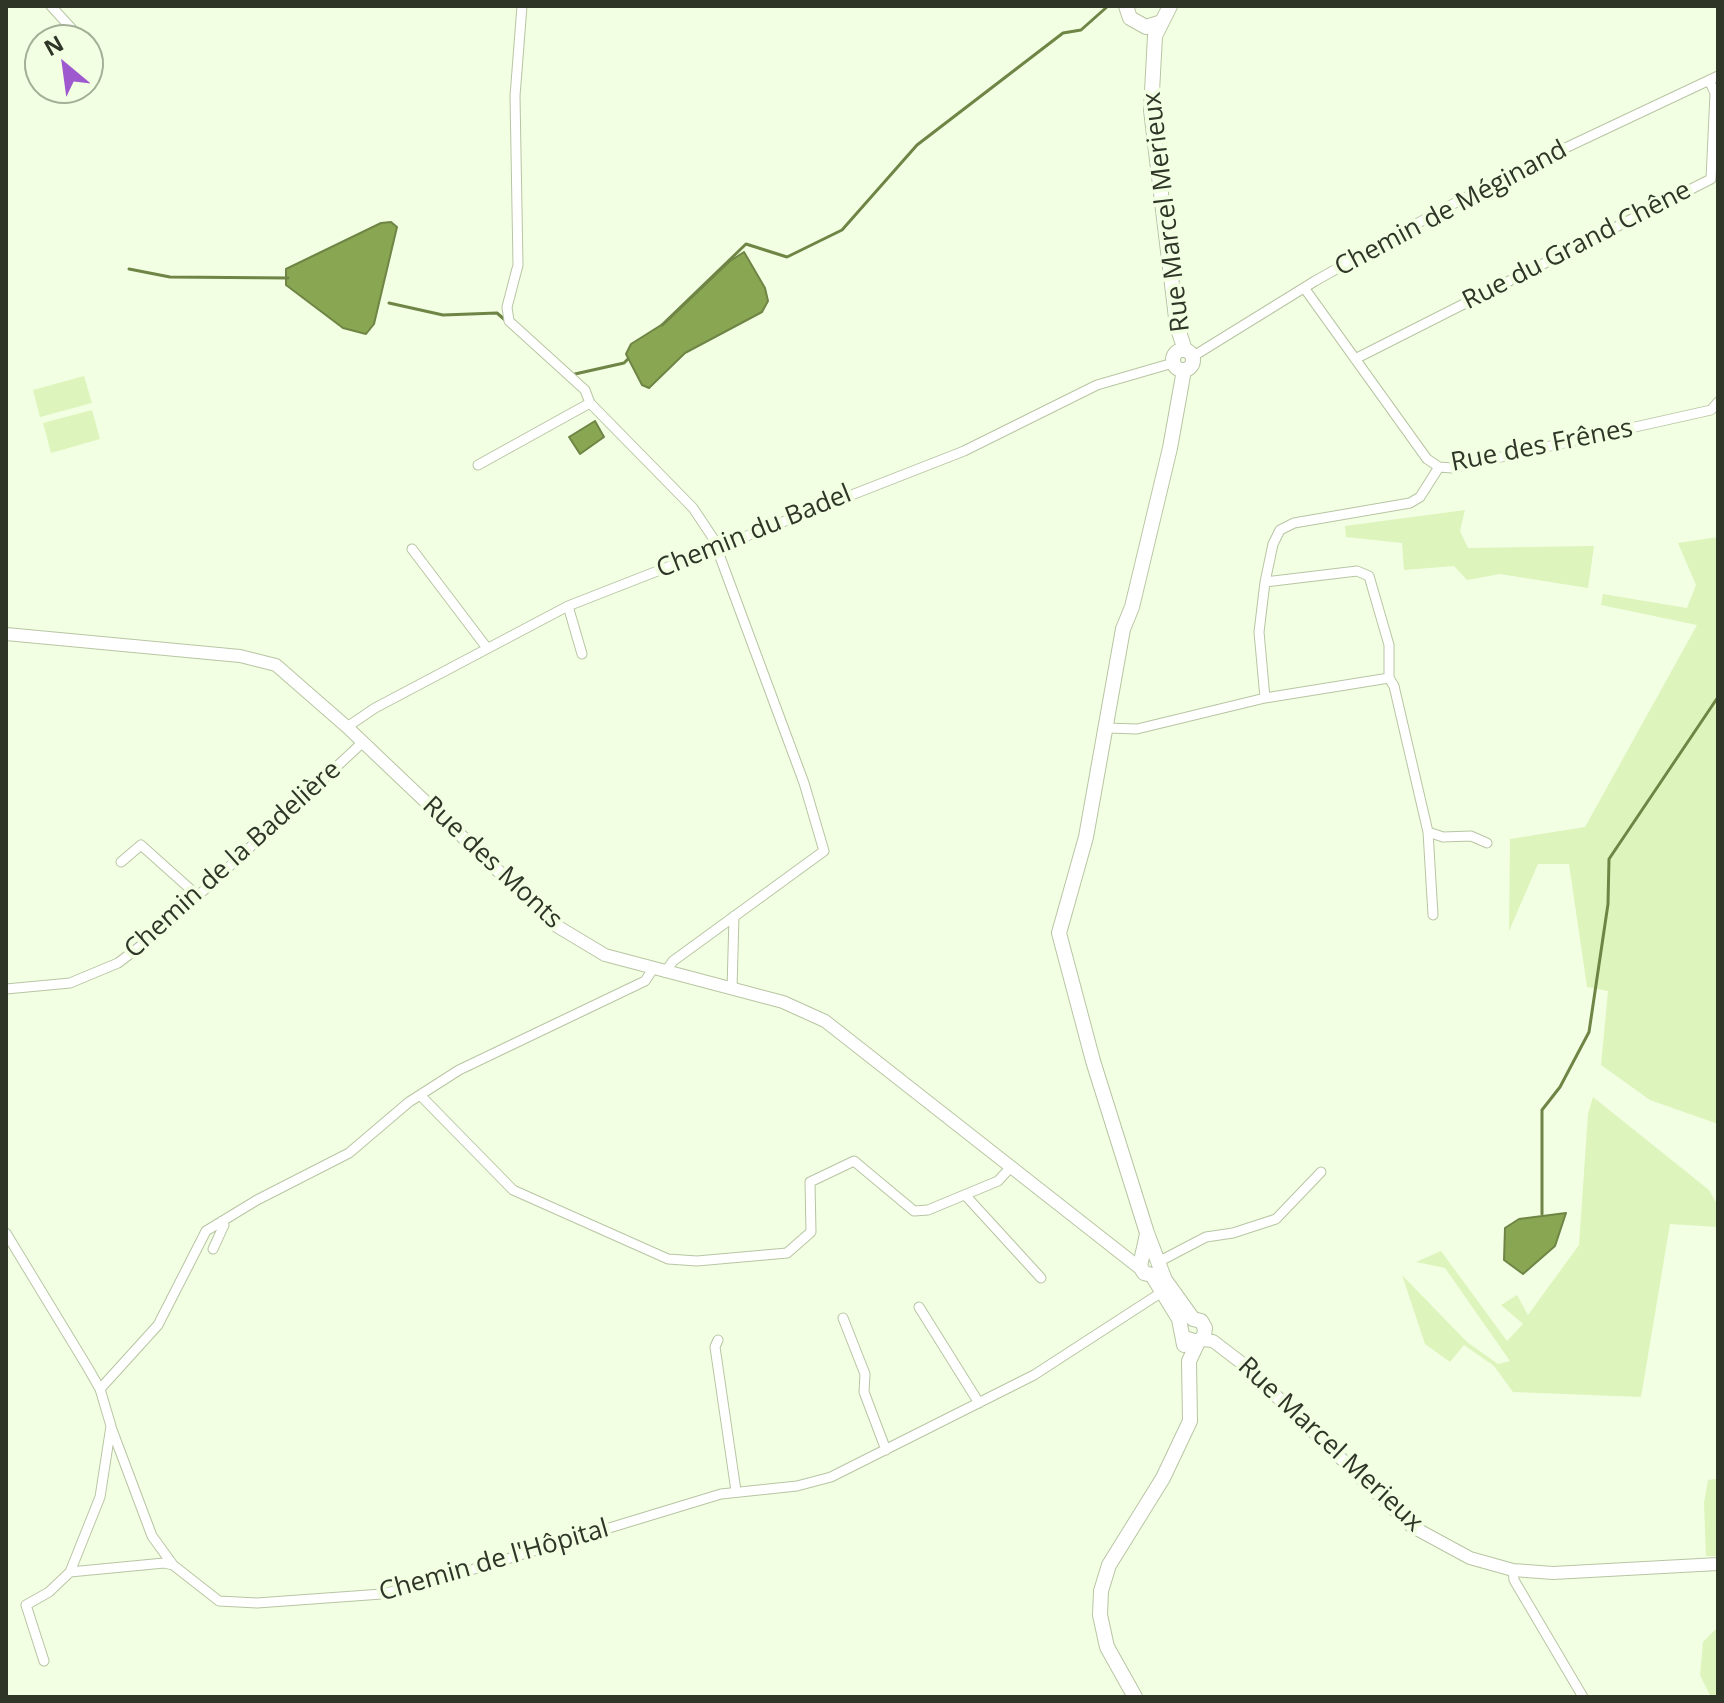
<!DOCTYPE html>
<meta charset="utf-8">
<style>
body{margin:0}
#map{position:relative;width:1724px;height:1703px;overflow:hidden;background:#f3ffe2;font-family:"Open Sans",sans-serif}
canvas{display:block}
.frame{position:absolute;inset:0;border:8px solid #2f3527;pointer-events:none}
.north{position:absolute;left:24px;top:24px;width:80px;height:80px;box-sizing:border-box;background:#f3ffe2;border:2px solid #a5ae97;border-radius:50%;rotate:331deg;font-size:22px;font-weight:700;line-height:32px;text-align:center;color:#2f3527}
.north::after{content:'';display:block;margin:auto;width:28px;height:36px;background:#9f59ce;clip-path:polygon(50% 0,100% 100%,50% 72%,0 100%)}
</style>
<div id="map">
<canvas width="1724" height="1703"></canvas>
<div class="frame"></div>
<div class="north">N</div>
</div>
<script>
const g = document.querySelector('canvas').getContext('2d');
g.lineJoin = 'round';
function paint(path, color) { g.fillStyle = color; g.fill(path, 'evenodd'); }
const poly = rows => new Path2D(rows.map(r => 'M' + r).join(''));
function trace(path, color, width, dash) { g.strokeStyle = color; g.lineWidth = width; g.lineCap = dash ? 'butt' : 'round'; g.setLineDash(dash || []); g.stroke(path); }
function label(font, color, halo, rows, align = 'center') {
  g.font = font + ' "Open Sans",sans-serif'; g.lineWidth = 8; g.setLineDash([]); g.textBaseline = 'middle'; g.strokeStyle = halo; g.fillStyle = color; for (const [text, x, y, turn = 0] of rows) {
    g.save(); g.translate(x, y); g.rotate((+turn || 0) * Math.PI / 180); g.textAlign = isNaN(turn) ? turn : align; if (halo) g.strokeText(text, 0, 0); g.fillText(text, 0, 0); g.restore();
  }
}
paint(poly([
 [84,376,92,403,40,417,33,390],
 [92,410,100,439,51,453,43,423],
 [1465,510,1460,531,1468,548,1594,546,1588,588,1500,574,1467,580,1454,566,1404,570,1402,543,1346,537,1345,526],
 [1718,537,1718,1124,1650,1100,1601,1065,1608,991,1587,987,1569,864,1538,864,1509,931,1510,839,1585,827,1697,625,1601,605,1603,594,1687,608,1696,585,1678,543],
 [1593,1097,1709,1190,1718,1206,1718,1227,1670,1224,1641,1397,1513,1392,1494,1366,1464,1345,1450,1362,1425,1344,1402,1275,1467,1342,1498,1364,1510,1361,1445,1268,1416,1262,1441,1251,1507,1341,1523,1324,1501,1305,1517,1295,1528,1315,1579,1245,1588,1114],
 [1716,1479,1718,1556,1706,1556,1704,1503,1708,1480],
 [1718,1627,1718,1697,1711,1697,1700,1675,1703,1642]
]), '#ddf4bc');
const water = poly([
 [391,222,397,227,374,324,366,334,343,328,286,285,286,269,381,223,391,222],
 [744,252,765,288,768,301,762,312,685,353,649,388,642,385,626,354,631,344,666,322,730,261,744,252],
 [595,421,604,437,580,454,569,437,595,421],
 [1566,1213,1555,1246,1523,1274,1504,1260,1505,1228,1519,1219,1566,1213]
]);
paint(water, '#89a752');
trace(water, '#6e8545', 2);
trace(poly([
 [129,269,170,277,288,278],
 [389,303,443,315,497,313,505,320],
 [662,325,746,244,787,257,842,230,917,145,1063,33,1081,30,1108,6],
 [575,374,624,363,628,359],
 [1542,1214,1542,1110,1560,1087,1589,1032,1608,904,1609,859,1718,697]
]), '#6e8545', 3);
const street = poly([
 [51,6,82,40],
 [522,6,515,96,518,265,507,307,509,321,585,390,590,403,693,508,713,538,804,783,824,851,673,961,665,972],
 [88,48,96,58],
 [33,57,40,54],
 [1709,80,1715,93,1711,179],
 [1305,289,1427,459,1439,467,1452,468,1711,410,1718,402],
 [1192,357,1315,281,1436,213,1508,175,1718,76],
 [1355,359,1711,179],
 [478,465,590,403],
 [412,549,487,648],
 [1265,582,1357,571,1369,576,1389,645,1389,678],
 [568,606,582,654],
 [1389,678,1394,686,1428,832,1433,915],
 [1265,698,1259,632,1265,582,1273,544,1280,530,1294,523,1410,503,1420,497,1439,467],
 [347,727,375,708,568,606,964,451,1097,385,1173,363],
 [1107,728,1137,729,1265,698,1389,678],
 [1428,832,1443,837,1471,836,1487,843],
 [121,862,141,845,198,896],
 [6,989,70,983,118,963,159,932,362,743],
 [732,989,734,916],
 [420,1095,513,1190,668,1259,697,1261,787,1253,811,1232,810,1182,854,1161,914,1211,928,1210,998,1181,1011,1167],
 [966,1196,1041,1278],
 [6,1233,88,1368,100,1389,111,1426,100,1497,70,1572,49,1592,26,1605,44,1661],
 [213,1249,224,1225,222,1221],
 [1160,1261,1206,1237,1233,1233,1276,1219,1321,1172],
 [919,1307,979,1403],
 [843,1318,865,1374,864,1392,886,1450],
 [718,1340,715,1347,736,1491],
 [100,1389,158,1325,206,1231,257,1200,349,1153,409,1102,459,1070,645,981,653,969],
 [111,1427,152,1536,173,1565],
 [1513,1570,1514,1580,1583,1697],
 [70,1572,164,1563,173,1565,219,1601,257,1603,382,1594,428,1583,721,1494,797,1486,831,1477,1034,1375,1162,1292]
]);
const secondary = poly([
 [6,634,240,656,276,665,347,727,555,925,605,955,783,1002,825,1021,1141,1269],
 [1201,1340,1213,1341,1243,1364,1411,1526,1470,1558,1513,1570,1553,1573,1718,1564]
]);
const primary = poly([
 [1126,6,1130,18,1146,27,1162,22,1170,6],
 [1162,22,1155,36,1151,110,1177,326,1185,350],
 '1173 360a10 10 0 1 1 20 0a10 10 0 1 1-20 0Z',
 [1147,1234,1140,1266,1144,1273,1152,1275],
 [1152,1275,1179,1319,1184,1345],
 [1184,1338,1198,1342,1204,1336,1205,1328,1201,1321,1193,1319,1165,1280,1147,1233,1093,1061,1059,933,1086,837,1123,629,1132,607,1170,448,1184,370],
 [1135,1697,1107,1647,1100,1615,1101,1591,1109,1565,1163,1478,1190,1421,1189,1361,1198,1342]
]);
trace(street, '#b8c5a3', 11);
trace(secondary, '#b8c5a3', 14);
trace(primary, '#b8c5a3', 16);
trace(street, '#fff', 9);
trace(secondary, '#fff', 12);
trace(primary, '#fff', 14);
label('26px', '#2f3527', '#f3ffe2', [
 ["Chemin de Méginand",1451,209,-28],
 ["Rue Marcel Merieux",1167,212,-97],
 ["Rue du Grand Chêne",1577,246,-27],
 ["Rue des Frênes",1542,446,-11],
 ["Chemin du Badel",754,532,-22],
 ["Chemin de la Badelière",233,860,-42],
 ["Rue des Monts",492,863,43],
 ["Rue Marcel Merieux",1330,1445,43],
 ["Chemin de l'Hôpital",494,1561,-16]
]);
</script>
